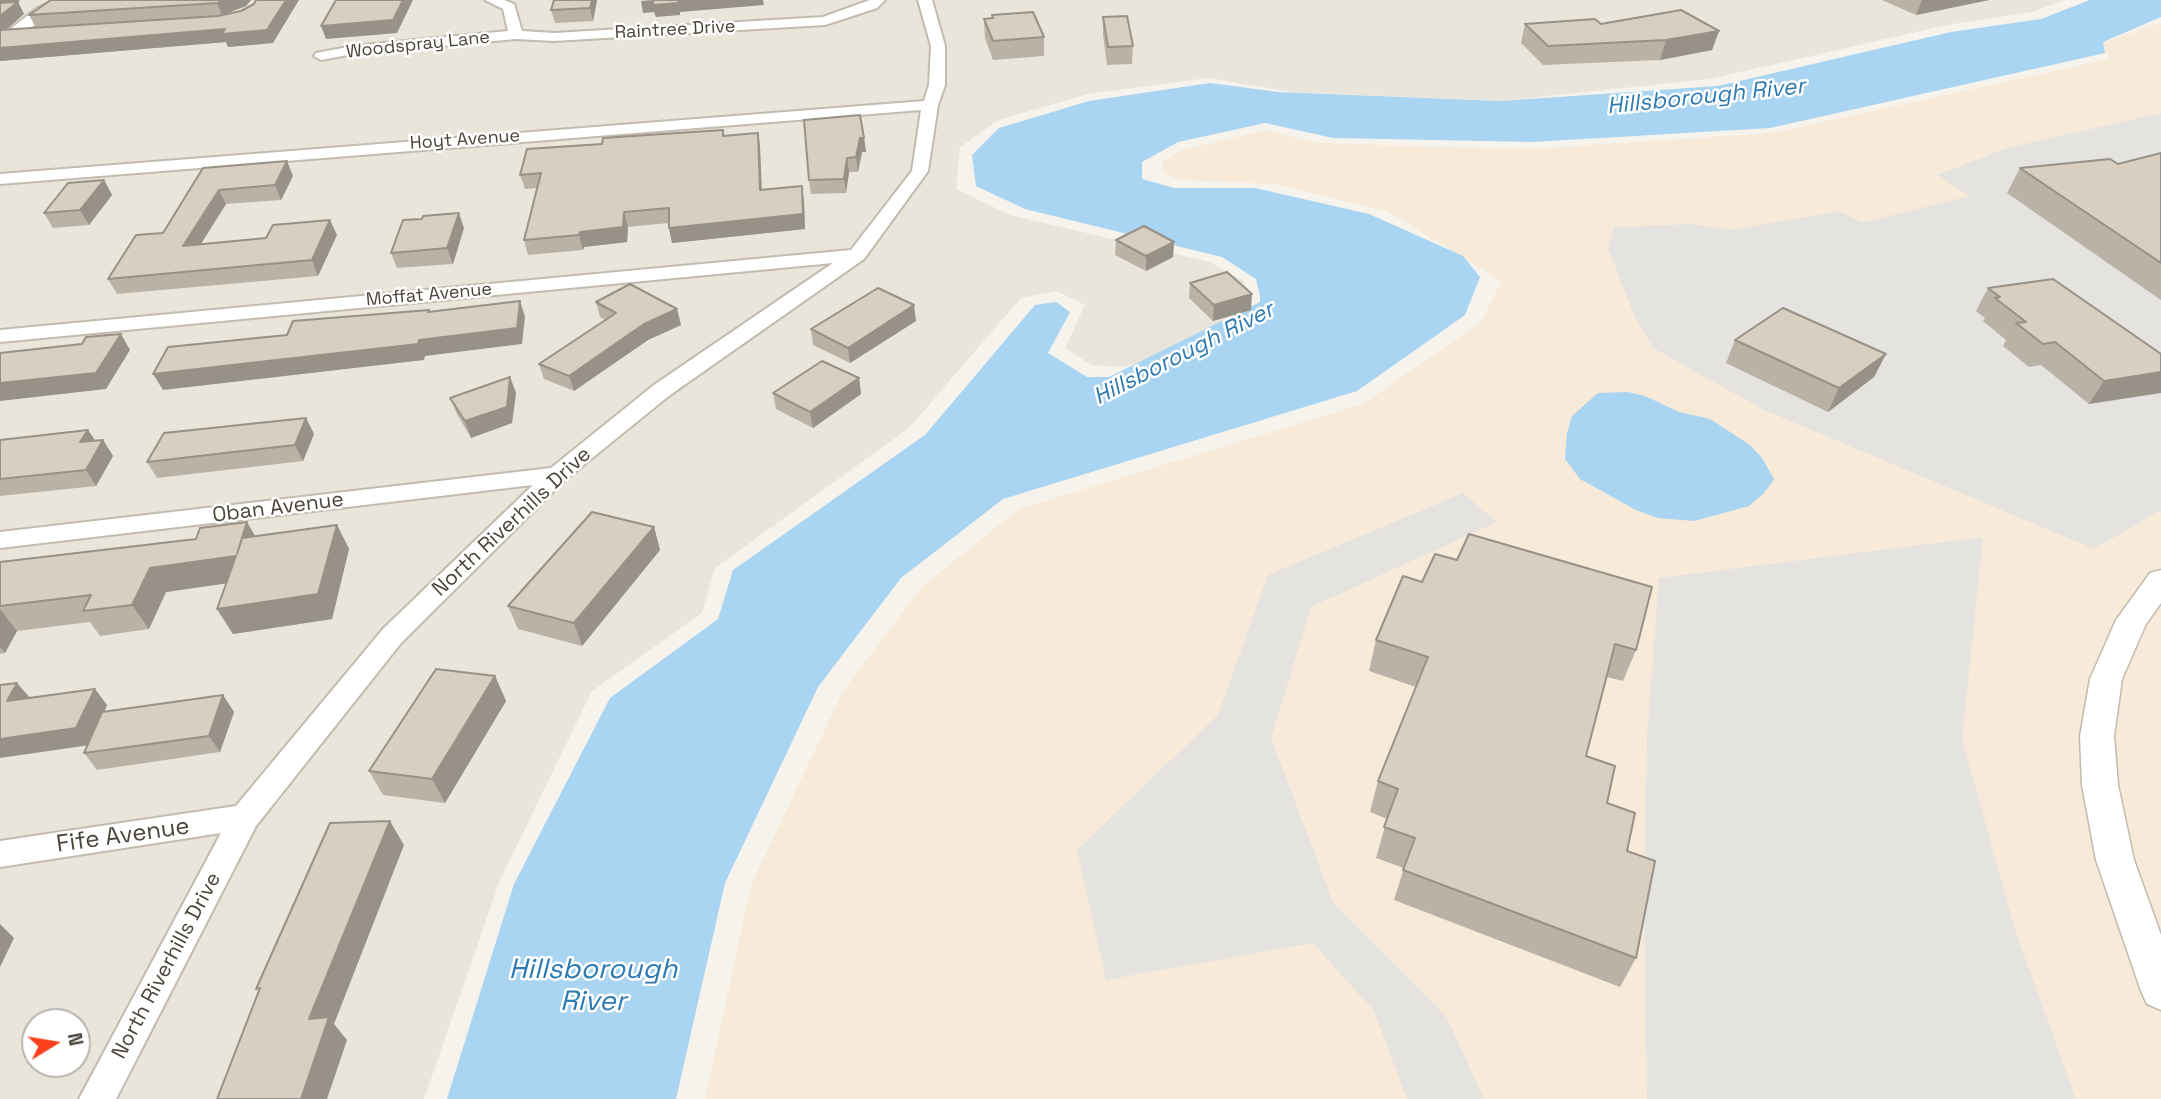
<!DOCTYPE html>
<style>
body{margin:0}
#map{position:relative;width:2161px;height:1099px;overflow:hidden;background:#f6f3ec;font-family:"Space Grotesk",sans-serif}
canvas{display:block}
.north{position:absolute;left:21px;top:1008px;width:70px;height:70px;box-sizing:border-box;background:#fff;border:2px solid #b7b4b0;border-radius:50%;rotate:79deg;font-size:19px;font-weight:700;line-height:28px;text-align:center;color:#4b4439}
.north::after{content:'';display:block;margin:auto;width:24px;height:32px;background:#fc3f1d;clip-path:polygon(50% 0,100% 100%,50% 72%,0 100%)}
</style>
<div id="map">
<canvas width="2161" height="1099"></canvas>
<div class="north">N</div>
</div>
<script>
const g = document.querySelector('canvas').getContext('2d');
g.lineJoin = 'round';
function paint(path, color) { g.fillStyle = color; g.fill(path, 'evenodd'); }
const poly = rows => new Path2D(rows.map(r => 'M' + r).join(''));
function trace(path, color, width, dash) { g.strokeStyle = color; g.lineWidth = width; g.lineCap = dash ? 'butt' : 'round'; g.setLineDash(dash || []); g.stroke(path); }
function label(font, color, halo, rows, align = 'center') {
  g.font = font + ' "Space Grotesk",sans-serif'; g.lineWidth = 5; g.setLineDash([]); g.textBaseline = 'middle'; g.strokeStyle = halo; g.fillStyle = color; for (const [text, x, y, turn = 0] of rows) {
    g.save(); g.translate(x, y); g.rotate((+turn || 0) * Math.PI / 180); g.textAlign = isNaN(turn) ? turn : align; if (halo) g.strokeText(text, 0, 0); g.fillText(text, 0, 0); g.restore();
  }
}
paint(poly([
 [0,0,2065,0,2032,12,1947,25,1710,79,1500,101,1292,92,1208,78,1088,94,999,120,960,147,956,189,1010,215,1210,262,1244,281,1251,324,1124,367,1091,365,1065,348,1085,305,1056,291,1021,298,909,428,715,568,702,613,592,691,500,880,424,1099,0,1099],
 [35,1022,77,1022,77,1064,35,1064]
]), '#eae5da');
paint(poly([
 [2161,23,2161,1099,705,1099,751,885,843,691,922,587,1019,509,1363,404,1481,322,1502,281,1387,211,1274,184,1178,180,1164,173,1162,163,1182,150,1266,130,1316,143,1530,149,1772,133,2109,59,2102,43]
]), '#f7ead8');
paint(poly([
 [2161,113,2161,510,2094,549,1764,410,1653,348,1635,317,1608,248,1614,227,1691,224,1733,230,1839,211,1862,223,1969,196,1937,175,2007,148],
 [1463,493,1497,522,1311,607,1271,738,1333,902,1447,1018,1484,1099,1407,1099,1374,1011,1313,943,1106,980,1077,850,1218,715,1268,575],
 [1983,537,1962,739,2015,930,2076,1099,1647,1099,1644,911,1647,737,1659,578]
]), '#e5e3e0');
paint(poly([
 [2090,0,2161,0,2161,17,2103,42,2105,53,1770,128,1533,142,1333,138,1265,123,1178,142,1142,162,1142,179,1174,188,1255,188,1369,214,1463,256,1480,277,1465,315,1357,391,1003,499,901,578,818,687,725,883,676,1099,447,1099,514,884,610,698,718,619,733,570,925,435,1035,305,1056,302,1070,312,1048,353,1087,377,1134,377,1268,330,1256,279,1222,257,1025,209,976,186,972,155,999,128,1089,101,1210,83,1278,92,1500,101,1718,86,1951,32,2041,19],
 [1628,392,1645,396,1679,412,1710,419,1750,445,1762,458,1774,479,1764,493,1749,506,1694,521,1658,518,1636,510,1580,479,1565,459,1567,433,1572,416,1598,393]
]), '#a9d4f2');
paint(poly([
 [1281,239,1296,242,1302,251,1304,308,1297,317,1127,405,1110,409,1093,405,1086,395,1093,385,1260,302,1260,251,1266,242,1281,239]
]), '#a9d4f2');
const minor = poly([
 [54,0,72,0,0,48,0,37,36,9,54,0],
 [485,0,504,0,514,4,522,31,554,33,823,17,870,0,885,0,877,8,825,25,554,41,516,39,353,54,321,60,314,56,316,53,353,46,508,31,503,9,485,0],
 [918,0,932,0,945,46,945,85,938,105,928,171,864,259,670,395,565,480,401,643,256,826,116,1099,79,1099,221,833,0,867,0,841,236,806,383,629,533,485,0,548,0,532,551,468,654,385,833,263,0,342,0,330,851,250,912,171,921,110,0,184,0,174,924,101,929,85,931,46,918,0]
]);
const tertiary = poly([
 [2161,570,2161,603,2146,624,2122,679,2114,736,2118,785,2134,860,2161,935,2161,1010,2147,1004,2141,991,2096,860,2082,785,2080,736,2090,679,2116,620,2150,573,2161,570]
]);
trace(minor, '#c2bbae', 4);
trace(tertiary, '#c2bbae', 3);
paint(minor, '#fff');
paint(tertiary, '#fff');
paint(poly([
 [0,0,18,2,24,14,6,30,36,28,29,15,51,0,251,0,246,6,226,14,273,43,228,47,226,42,0,61],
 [554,0,597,0,593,21,555,23,551,10],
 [1882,0,1989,0,1916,15],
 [992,15,1044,37,1044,56,993,60,985,38,984,19,992,18],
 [1103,17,1133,46,1132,64,1107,65,1103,35],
 [1525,24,1601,24,1719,31,1712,50,1660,60,1543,65,1521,43],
 [723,130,724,136,758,133,760,147,762,189,804,201,805,229,672,243,669,228,669,223,628,227,627,242,584,247,583,250,528,255,524,240,537,188,525,189,520,175,602,144],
 [864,138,866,152,862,152,858,172,849,172,846,193,811,194,809,180],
 [2161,153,2161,300,2007,193,2020,168,2118,164],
 [203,168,293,176,281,200,226,204,201,244,337,235,318,276,117,294,108,279,163,233],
 [104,180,112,195,89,225,53,228,44,213],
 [464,228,453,264,397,268,391,253],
 [1116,240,1174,242,1173,257,1146,271,1115,255],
 [1190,283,1251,310,1213,321,1189,298],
 [1988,288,2161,354,2089,404,2041,365,2029,367,2003,346,2006,340,1983,321,1985,318,1976,311],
 [596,302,677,309,681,325,648,340,574,391,544,379,539,364,605,320,600,317],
 [916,321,850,363,813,345,811,329],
 [1735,340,1886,354,1874,377,1828,412,1726,363],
 [510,377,516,393,512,423,471,438,457,414,450,398],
 [859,378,861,394,813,428,776,409,773,393],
 [306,418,314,434,303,461,157,478,147,462],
 [88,430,95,440,103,440,113,456,96,486,0,496,0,440],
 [337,525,349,549,332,619,233,634,217,609,227,583,166,592,149,629,100,636,90,622,17,631,5,653,0,654,0,562,256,536],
 [654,527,660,550,582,646,518,629,508,606],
 [1422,582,1636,650,1623,681,1607,677,1586,756,1627,851,1636,958,1620,987,1394,900,1404,868,1376,858,1387,819,1370,812,1378,781,1416,687,1369,671,1376,640],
 [495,676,506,701,445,803,383,795,369,771],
 [223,695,234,712,220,752,97,770,84,753,88,745,30,698,107,705,104,712]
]), '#bab2a6');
paint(poly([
 [0,0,20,0,18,2,24,14,0,35],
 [224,0,251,0,246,6,222,15,217,3],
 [286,0,299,0,273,43,228,47,226,42,0,61,0,48,225,29],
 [403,0,413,0,397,33,326,39,321,26],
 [592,0,597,0,593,21,590,8],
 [653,0,763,0,764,5,680,12,680,15,656,17,654,12,643,13,641,1],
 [1922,0,1989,0,1916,15],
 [1719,31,1712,50,1660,60,1666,40],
 [758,133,760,147,762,204,760,190],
 [860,138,864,138,866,152,862,152,858,172,856,157],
 [847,158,849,172,846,193,844,179],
 [287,161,293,176,281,200,275,185],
 [104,180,112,195,89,225,80,210],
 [802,186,804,201,805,229,672,243,669,228],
 [219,190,226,204,190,261,183,246],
 [624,212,628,227,627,242,584,247,583,250,579,235,580,232],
 [459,213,464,228,453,264,447,248],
 [330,220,337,235,318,276,312,260],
 [1174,242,1173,257,1146,271,1146,256],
 [1252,294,1251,310,1213,321,1214,305],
 [520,301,525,317,522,344,425,356,424,360,163,390,153,374,419,340],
 [914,305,916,321,850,363,848,348],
 [677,309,681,325,648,340,574,391,569,376,644,324],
 [121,334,130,350,106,389,0,401,0,383],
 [1886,354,1874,377,1828,412,1839,388],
 [2161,372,2161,393,2089,404,2104,381],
 [510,377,516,393,512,423,471,438,465,421],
 [859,378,861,394,813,428,810,412],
 [306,418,314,434,303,461,295,445],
 [88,430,98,446,80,442],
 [103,440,113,456,96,486,86,470],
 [247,522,261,546,237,554],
 [337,525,349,549,332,619,233,634,217,609],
 [654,527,660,550,582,646,574,623],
 [236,556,250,580,166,592,149,629,132,605,150,568],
 [0,609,17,631,5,653,0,647],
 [495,676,506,701,445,803,432,779],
 [17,683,31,699,7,701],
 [95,689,107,705,90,745,0,758,0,739],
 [223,695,234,712,220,752,209,736],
 [390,821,404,845,334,1024,347,1040,327,1099,301,1099,309,1019],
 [0,924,14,938,0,967]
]), '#979187');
const building = poly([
 [51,0,224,0,217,3,29,15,51,0],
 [256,0,286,0,267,30,222,34,225,29,0,48,0,30,218,16,241,11,254,4,256,0],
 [336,0,403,0,393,20,321,26,336,0],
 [554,0,592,0,590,8,551,10,554,0],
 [653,0,678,0,678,3,653,5,653,0],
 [18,2,0,16,0,3,18,2],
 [1681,10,1719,31,1666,40,1548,46,1525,24,1595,19,1601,24,1681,10],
 [1033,12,1044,37,993,41,984,19,993,18,992,15,1033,12],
 [1127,16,1133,46,1108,47,1103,17,1127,16],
 [860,115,864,138,860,138,856,157,847,158,844,179,809,180,804,120,860,115],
 [723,130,723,136,758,133,760,190,802,186,803,214,669,228,669,208,624,212,623,227,580,232,579,235,524,240,541,173,520,175,527,149,602,144,603,138,723,130],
 [2161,153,2161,263,2020,168,2110,159,2118,164,2161,153],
 [287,161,275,185,219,190,183,246,266,238,273,225,330,220,312,260,108,279,136,235,163,233,203,168,287,161],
 [104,180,80,210,44,213,68,183,104,180],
 [459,213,447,248,391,253,403,220,422,219,423,216,459,213],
 [1144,226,1174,242,1146,256,1116,240,1144,226],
 [1227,272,1252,294,1214,305,1190,283,1227,272],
 [2053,279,2161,354,2161,372,2104,381,2055,342,2043,344,2016,323,2026,322,1995,298,2000,297,1988,288,2053,279],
 [630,284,677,309,644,324,569,376,539,364,616,313,596,302,630,284],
 [878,288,914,305,848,348,811,329,878,288],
 [520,301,517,328,419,340,418,344,153,374,168,347,287,335,293,321,429,310,428,312,520,301],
 [1783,308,1886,354,1839,388,1735,340,1783,308],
 [121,334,96,373,0,383,0,353,82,344,86,337,121,334],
 [822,361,859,378,810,412,773,393,822,361],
 [510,377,507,407,465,421,450,398,510,377],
 [306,418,295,445,147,462,164,433,306,418],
 [88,430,80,442,103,440,86,470,0,479,0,440,88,430],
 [592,512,654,527,574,623,508,606,592,512],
 [247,522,237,554,242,538,337,525,318,594,217,609,236,556,150,568,132,605,83,611,91,595,0,606,0,562,196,539,200,528,247,522],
 [1469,534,1652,587,1636,650,1615,644,1586,756,1615,766,1607,803,1635,813,1627,851,1655,861,1636,958,1403,870,1415,838,1384,827,1398,789,1378,781,1428,657,1376,640,1403,576,1422,582,1435,554,1457,560,1469,534],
 [436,669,495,676,432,779,369,771,436,669],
 [17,683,7,701,95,689,76,728,0,739,0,685,17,683],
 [223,695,209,736,84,753,102,712,223,695],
 [390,821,309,1019,329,1017,301,1099,217,1099,260,988,256,989,330,823,390,821]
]);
paint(building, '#d8cfc1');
trace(building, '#979187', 2);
label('18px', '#4b4439', '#fff', [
 ["Raintree Drive",675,30,-3],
 ["Woodspray Lane",418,45,-6],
 ["Hoyt Avenue",465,140,-4],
 ["Moffat Avenue",429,295,-5]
]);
label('21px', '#4b4439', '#fff', [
 ["Oban Avenue",278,508,-7],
 ["North Riverhills Drive",512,522,-43],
 ["North Riverhills Drive",167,966,-62]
]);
label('italic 23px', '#2e7ab2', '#fff', [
 ["Hillsborough River",1706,97,-6],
 ["Hillsborough River",1184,354,-27]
]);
label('24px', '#4b4439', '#fff', [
 ["Fife Avenue",123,836,-8]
]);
label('italic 28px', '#2e7ab2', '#fff', [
 ["Hillsborough",593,970],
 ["River",593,1002]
]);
</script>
